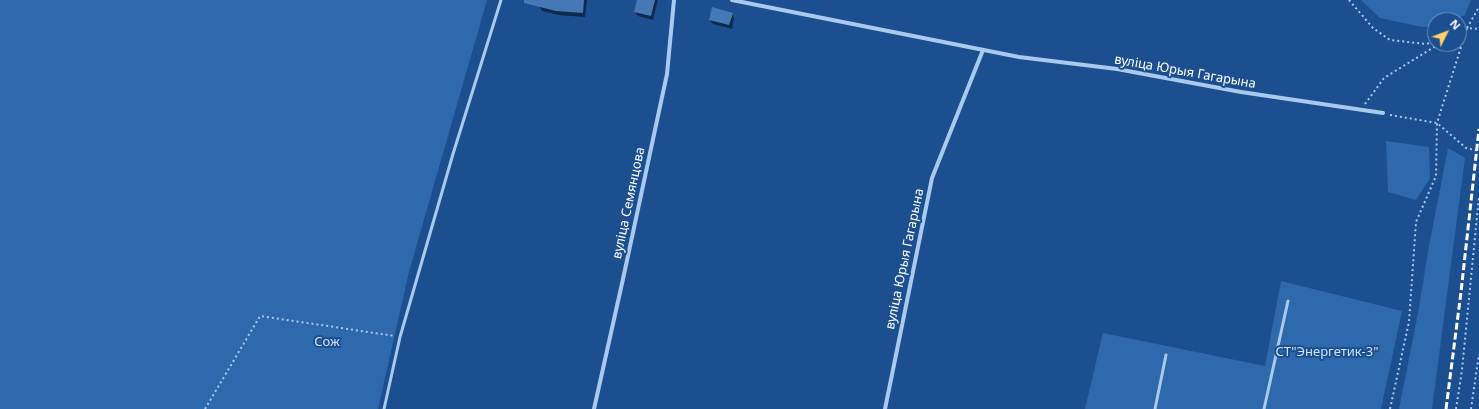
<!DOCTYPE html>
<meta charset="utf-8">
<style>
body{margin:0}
#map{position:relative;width:1479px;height:409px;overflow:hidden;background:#1b4f8f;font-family:"Noto Sans",sans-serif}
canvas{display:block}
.north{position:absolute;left:1427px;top:12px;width:40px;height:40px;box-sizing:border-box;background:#1b4f8f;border:1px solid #7695bc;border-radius:50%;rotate:48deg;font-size:11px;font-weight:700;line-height:16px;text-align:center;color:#fff}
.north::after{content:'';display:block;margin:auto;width:14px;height:18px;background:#ffd166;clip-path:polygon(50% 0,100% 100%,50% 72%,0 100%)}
</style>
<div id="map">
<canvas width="1479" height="409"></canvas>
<div class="north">N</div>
</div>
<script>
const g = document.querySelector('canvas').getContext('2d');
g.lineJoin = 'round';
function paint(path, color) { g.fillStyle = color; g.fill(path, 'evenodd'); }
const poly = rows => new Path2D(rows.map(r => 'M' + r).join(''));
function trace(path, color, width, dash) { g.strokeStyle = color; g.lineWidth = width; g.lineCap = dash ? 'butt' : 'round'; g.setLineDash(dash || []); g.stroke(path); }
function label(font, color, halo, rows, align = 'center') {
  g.font = font + ' "Noto Sans",sans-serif'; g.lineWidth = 4; g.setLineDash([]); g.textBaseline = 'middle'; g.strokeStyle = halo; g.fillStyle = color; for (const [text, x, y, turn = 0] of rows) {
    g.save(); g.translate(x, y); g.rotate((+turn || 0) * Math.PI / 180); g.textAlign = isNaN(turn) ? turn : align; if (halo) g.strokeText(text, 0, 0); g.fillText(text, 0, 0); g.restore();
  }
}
paint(poly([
 [0,0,487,0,409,272,378,409,0,409],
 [1361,0,1471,0,1465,15,1454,20,1435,20,1435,26,1422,27,1380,18],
 [1386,141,1429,147,1430,178,1416,200,1388,192],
 [1448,148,1465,158,1432,409,1399,409,1418,313,1429,246],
 [1281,281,1402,311,1381,409,1085,409,1103,333,1265,366]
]), '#2e69ad');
paint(poly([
 [541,0,587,0,585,17,559,15,542,11,540,7],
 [638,0,658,0,653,20,638,16,635,12],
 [732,13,734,18,732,29,713,24,710,20]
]), '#0007');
paint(poly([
 [524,0,584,0,583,13,556,11,524,3],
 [637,0,655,0,651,16,634,12],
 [712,7,733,13,729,25,709,20]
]), '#4478b7');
trace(poly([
 [1349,0,1373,28,1390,40,1426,44,1435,42],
 [1459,34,1467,28,1479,7],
 [1365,104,1384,78,1439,44],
 [1390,115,1437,123,1466,148,1479,151],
 [205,409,260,316,395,336],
 [1390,409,1409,322,1416,222,1436,176,1437,123,1467,28,1479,29],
 [1456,409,1462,370,1479,196],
 [1471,409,1479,354]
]), '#a9c9ee', 2, [2, 3]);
trace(poly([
 [384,409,400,337,453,154,501,0],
 [1155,409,1166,355],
 [1264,409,1288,301]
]), '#a9c9ee', 3);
trace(poly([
 [732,0,1019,57,1117,69,1241,92,1383,113],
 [594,409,623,279,667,74,674,0],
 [885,409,932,178,983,50]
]), '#a9c9ee', 4);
trace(poly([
 [1446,409,1461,292,1479,129]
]), '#fff', 3, [7, 3]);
label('13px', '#fff', '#1b4f8f', [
 ["вуліца Юрыя Гагарына",1185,72,10],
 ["вуліца Семянцова",629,203,-78],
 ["вуліца Юрыя Гагарына",905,259,-78]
]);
label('13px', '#cfe3fa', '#1b4f8f', [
 ["Сож",327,342],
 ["СТ\"Энергетик-3\"",1327,352]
]);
</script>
